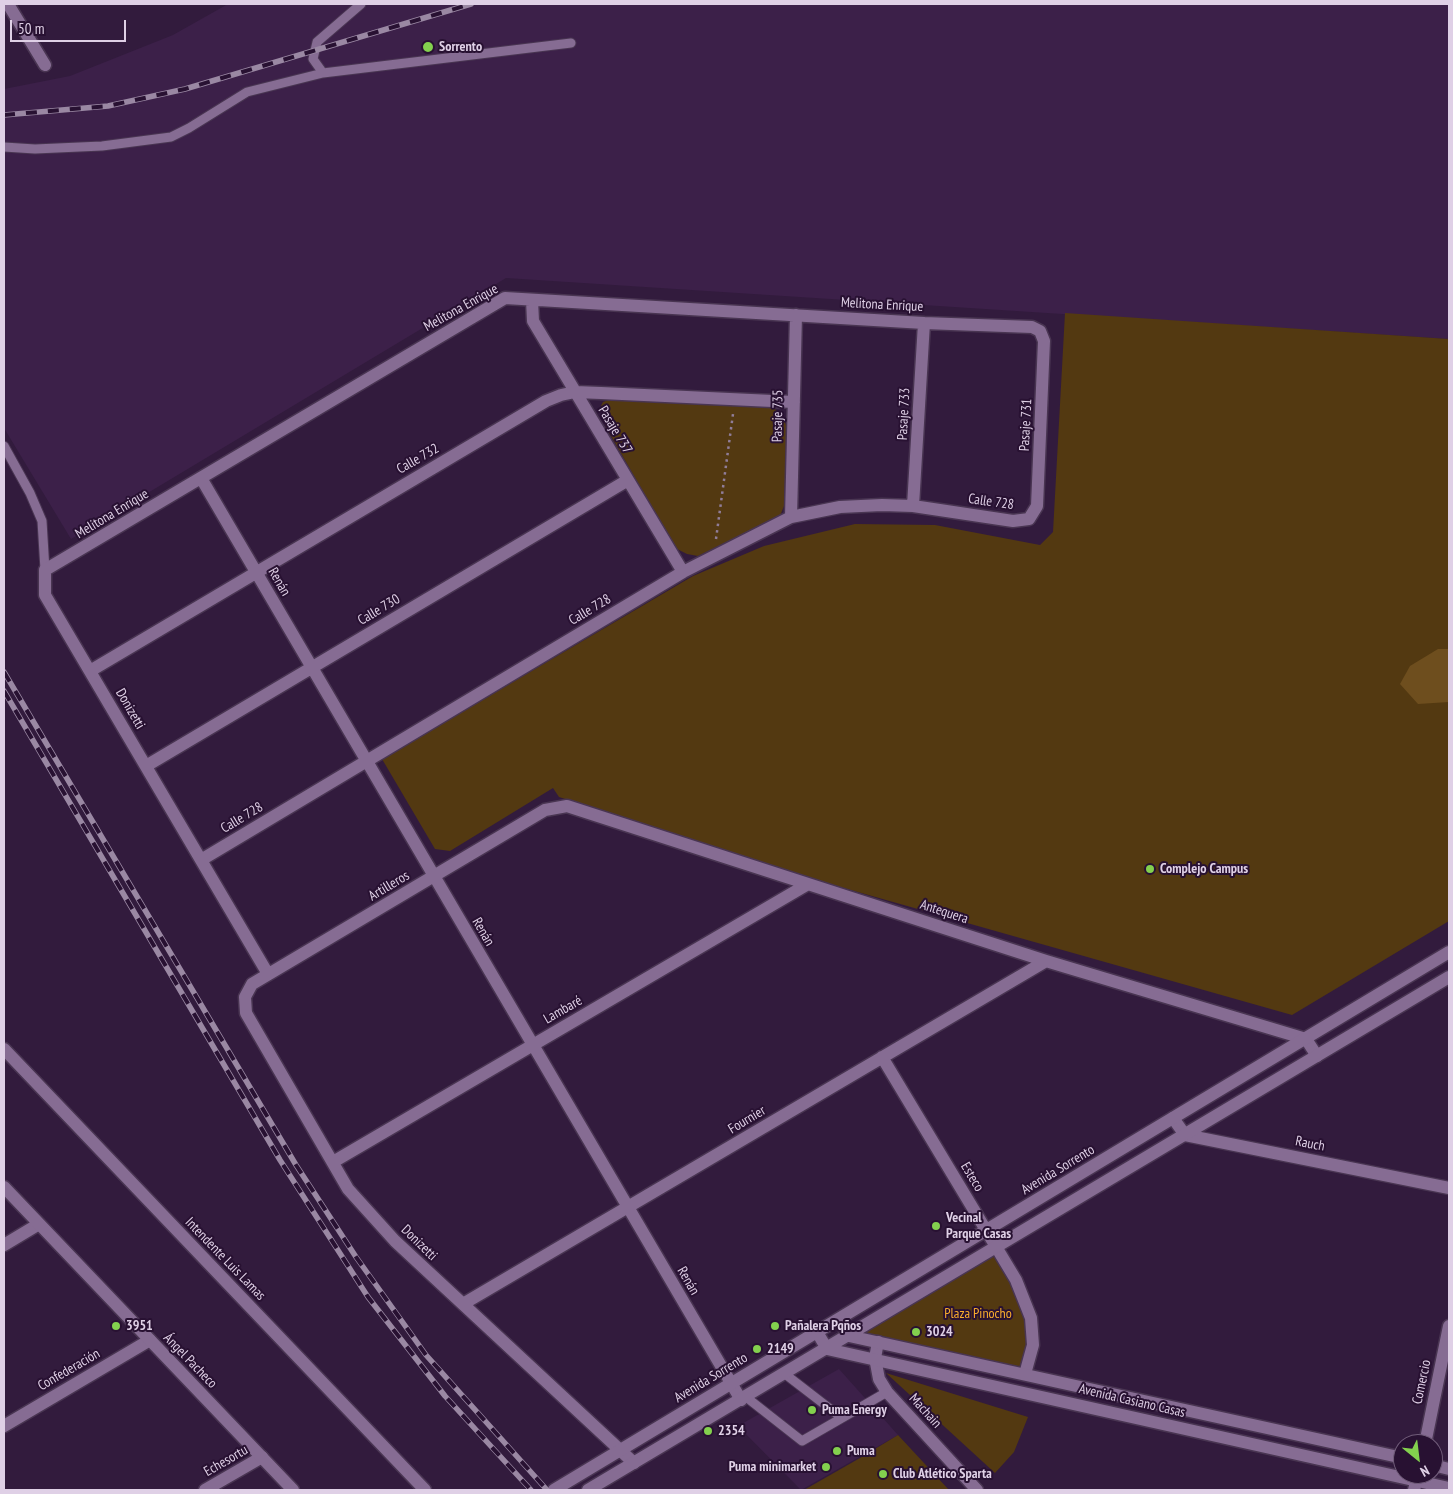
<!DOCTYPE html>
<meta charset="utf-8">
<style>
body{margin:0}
#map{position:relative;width:1453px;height:1494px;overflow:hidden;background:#321b3d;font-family:"PT Sans Narrow",sans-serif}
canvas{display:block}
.frame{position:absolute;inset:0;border:5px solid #dfd0e6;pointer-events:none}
.north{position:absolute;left:1393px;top:1434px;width:50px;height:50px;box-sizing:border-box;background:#281132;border:1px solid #715d7a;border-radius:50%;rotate:151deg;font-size:14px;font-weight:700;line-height:20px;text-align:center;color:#dfd0e6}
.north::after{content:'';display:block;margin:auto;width:18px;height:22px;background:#83d04e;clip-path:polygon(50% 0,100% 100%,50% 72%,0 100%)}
.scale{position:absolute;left:10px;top:20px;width:116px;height:22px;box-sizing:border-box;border:2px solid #dfd0e6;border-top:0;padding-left:6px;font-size:15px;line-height:18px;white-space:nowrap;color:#dfd0e6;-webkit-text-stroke:4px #281132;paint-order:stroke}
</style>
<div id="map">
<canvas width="1453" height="1494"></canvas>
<div class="frame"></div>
<div class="north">N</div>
<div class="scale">50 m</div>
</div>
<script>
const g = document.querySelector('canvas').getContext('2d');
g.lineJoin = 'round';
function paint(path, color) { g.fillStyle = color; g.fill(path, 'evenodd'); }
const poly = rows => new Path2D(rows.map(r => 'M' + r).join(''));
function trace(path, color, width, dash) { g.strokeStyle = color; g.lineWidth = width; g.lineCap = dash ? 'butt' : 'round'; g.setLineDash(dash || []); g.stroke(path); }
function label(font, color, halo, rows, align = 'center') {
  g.font = font + ' "PT Sans Narrow",sans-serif'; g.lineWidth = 4; g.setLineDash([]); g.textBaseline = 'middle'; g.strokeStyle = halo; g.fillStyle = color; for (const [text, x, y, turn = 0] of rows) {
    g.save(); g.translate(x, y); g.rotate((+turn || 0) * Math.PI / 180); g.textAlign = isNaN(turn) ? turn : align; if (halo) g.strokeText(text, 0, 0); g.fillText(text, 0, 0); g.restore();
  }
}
paint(poly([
 [228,4,1449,4,1449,339,506,278,71,539,4,428,4,89,70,76,173,35],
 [839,1369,898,1435,801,1490,738,1426]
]), '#3c2049');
paint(poly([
 [1065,313,1449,339,1449,921,1292,1015,826,883,559,797,553,788,450,851,435,849,382,759,693,576,764,546,855,524,935,525,1040,545,1053,532],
 [611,399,757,404,774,408,783,417,787,428,784,506,780,516,698,556,687,554,675,548,606,427,601,406,603,402],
 [997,1247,1031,1318,1025,1374,849,1336],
 [886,1373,1028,1417,1014,1452,995,1473],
 [898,1435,949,1490,804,1490,860,1458]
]), '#533911');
paint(poly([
 [1438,649,1449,649,1449,702,1418,704,1400,684,1410,666]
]), '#6e4e1e');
const lane = poly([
 [361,4,317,42,313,59,323,73,571,43],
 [4,147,35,149,102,146,171,137,189,128,247,92,323,73],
 [4,446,30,493,42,521,45,570],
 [785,1374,842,1418],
 [746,1397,802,1441,887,1392]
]);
const street = poly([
 [8,4,45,65],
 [532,300,533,321,683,572],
 [201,478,741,1400],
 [913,506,924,323],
 [791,517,796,315],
 [90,671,546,401,561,395,575,392,601,393,794,402],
 [146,766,628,480],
 [201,860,683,572,791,517,840,507,882,505,913,506,1013,521,1029,519,1037,506,1044,341,1040,331,1032,327,924,323,505,298,45,570,45,595,268,974],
 [882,1057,1016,1280,1031,1318,1033,1345,1025,1374],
 [1173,1118,1185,1135,1449,1188],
 [333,1162,808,884],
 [4,1245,39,1224],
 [463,1304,1046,961],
 [878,1342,875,1358,879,1379,887,1392,977,1490],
 [4,1426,150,1340],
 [1425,1444,1449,1326],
 [634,1463,395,1241,348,1189,246,1013,245,997,252,984,545,810,567,806,1046,961,1306,1039,1317,1056],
 [205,1490,262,1457],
 [1414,1490,1418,1474]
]);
const secondary = poly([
 [4,1049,425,1490],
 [4,1187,293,1490],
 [839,1319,849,1336,1403,1458],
 [817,1332,827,1349,1449,1488],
 [1433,1465,1449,1469],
 [554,1490,1449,952],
 [588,1490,1449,977]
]);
trace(lane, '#493552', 11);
trace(street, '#493552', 15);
trace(secondary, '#493552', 15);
trace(poly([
 [716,539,733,414]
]), '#907d99', 2.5, [2.5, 4]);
trace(lane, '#866c93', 9);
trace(street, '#866c93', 12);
trace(secondary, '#866c93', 12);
const rail = poly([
 [4,115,108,106,185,89,471,4],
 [4,672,296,1165,356,1257,426,1355,547,1490],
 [4,691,280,1160,368,1297,445,1396,531,1490]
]);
trace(rail, '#9a88a3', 5.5);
trace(rail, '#281132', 4, [11]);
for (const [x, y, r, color] of [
 [428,47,6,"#83d04e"],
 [1150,869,5,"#83d04e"],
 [936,1226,5,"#83d04e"],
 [116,1326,5,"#83d04e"],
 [775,1326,5,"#83d04e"],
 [916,1332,5,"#83d04e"],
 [757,1349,5,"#83d04e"],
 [812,1410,5,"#83d04e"],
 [708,1431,5,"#83d04e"],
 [837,1451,5,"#83d04e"],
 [826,1467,5,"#83d04e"],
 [883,1474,5,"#83d04e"]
]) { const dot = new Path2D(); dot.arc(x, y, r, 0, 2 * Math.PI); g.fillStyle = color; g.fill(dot); trace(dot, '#281132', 2); }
label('bold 14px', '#dfd0e6', '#281132', [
 ["Sorrento",439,47],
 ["Complejo Campus",1160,869],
 ["Vecinal",946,1218],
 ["Parque Casas",946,1234],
 ["3951",126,1326],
 ["Pañalera Pqños",785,1326],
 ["3024",926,1332],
 ["2149",767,1349],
 ["Puma Energy",822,1410],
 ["2354",718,1431],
 ["Puma",847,1451],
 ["Puma minimarket",816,1467,"right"],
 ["Club Atlético Sparta",893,1474]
], 'left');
label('14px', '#dfd0e6', '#281132', [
 ["Melitona Enrique",882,305,3],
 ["Melitona Enrique",461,308,-29],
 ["Pasaje 733",904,414,-87],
 ["Pasaje 735",778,416,-89],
 ["Pasaje 731",1026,425,-87],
 ["Pasaje 737",615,430,59],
 ["Calle 732",418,459,-30],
 ["Calle 728",991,502,8],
 ["Melitona Enrique",112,514,-31],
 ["Renán",279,582,60],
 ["Calle 730",379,610,-31],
 ["Calle 728",590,610,-31],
 ["Donizetti",130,709,60],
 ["Calle 728",242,818,-31],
 ["Artilleros",389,886,-31],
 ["Antequera",944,912,18],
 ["Renán",483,932,60],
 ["Lambaré",563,1010,-30],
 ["Fournier",747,1120,-31],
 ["Rauch",1310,1144,11],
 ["Avenida Sorrento",1058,1170,-31],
 ["Esteco",972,1177,59],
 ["Donizetti",419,1243,44],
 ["Intendente Luis Lamas",225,1259,46],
 ["Renán",688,1281,60],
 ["Ángel Pacheco",190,1361,46],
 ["Confederación",69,1370,-30],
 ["Avenida Sorrento",711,1378,-31],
 ["Comercio",1422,1382,-78],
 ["Avenida Casiano Casas",1132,1401,13],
 ["Machain",925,1411,48],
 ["Echesortu",226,1461,-30]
]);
label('14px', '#f9ad2c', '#281132', [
 ["Plaza Pinocho",978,1314]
]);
</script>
